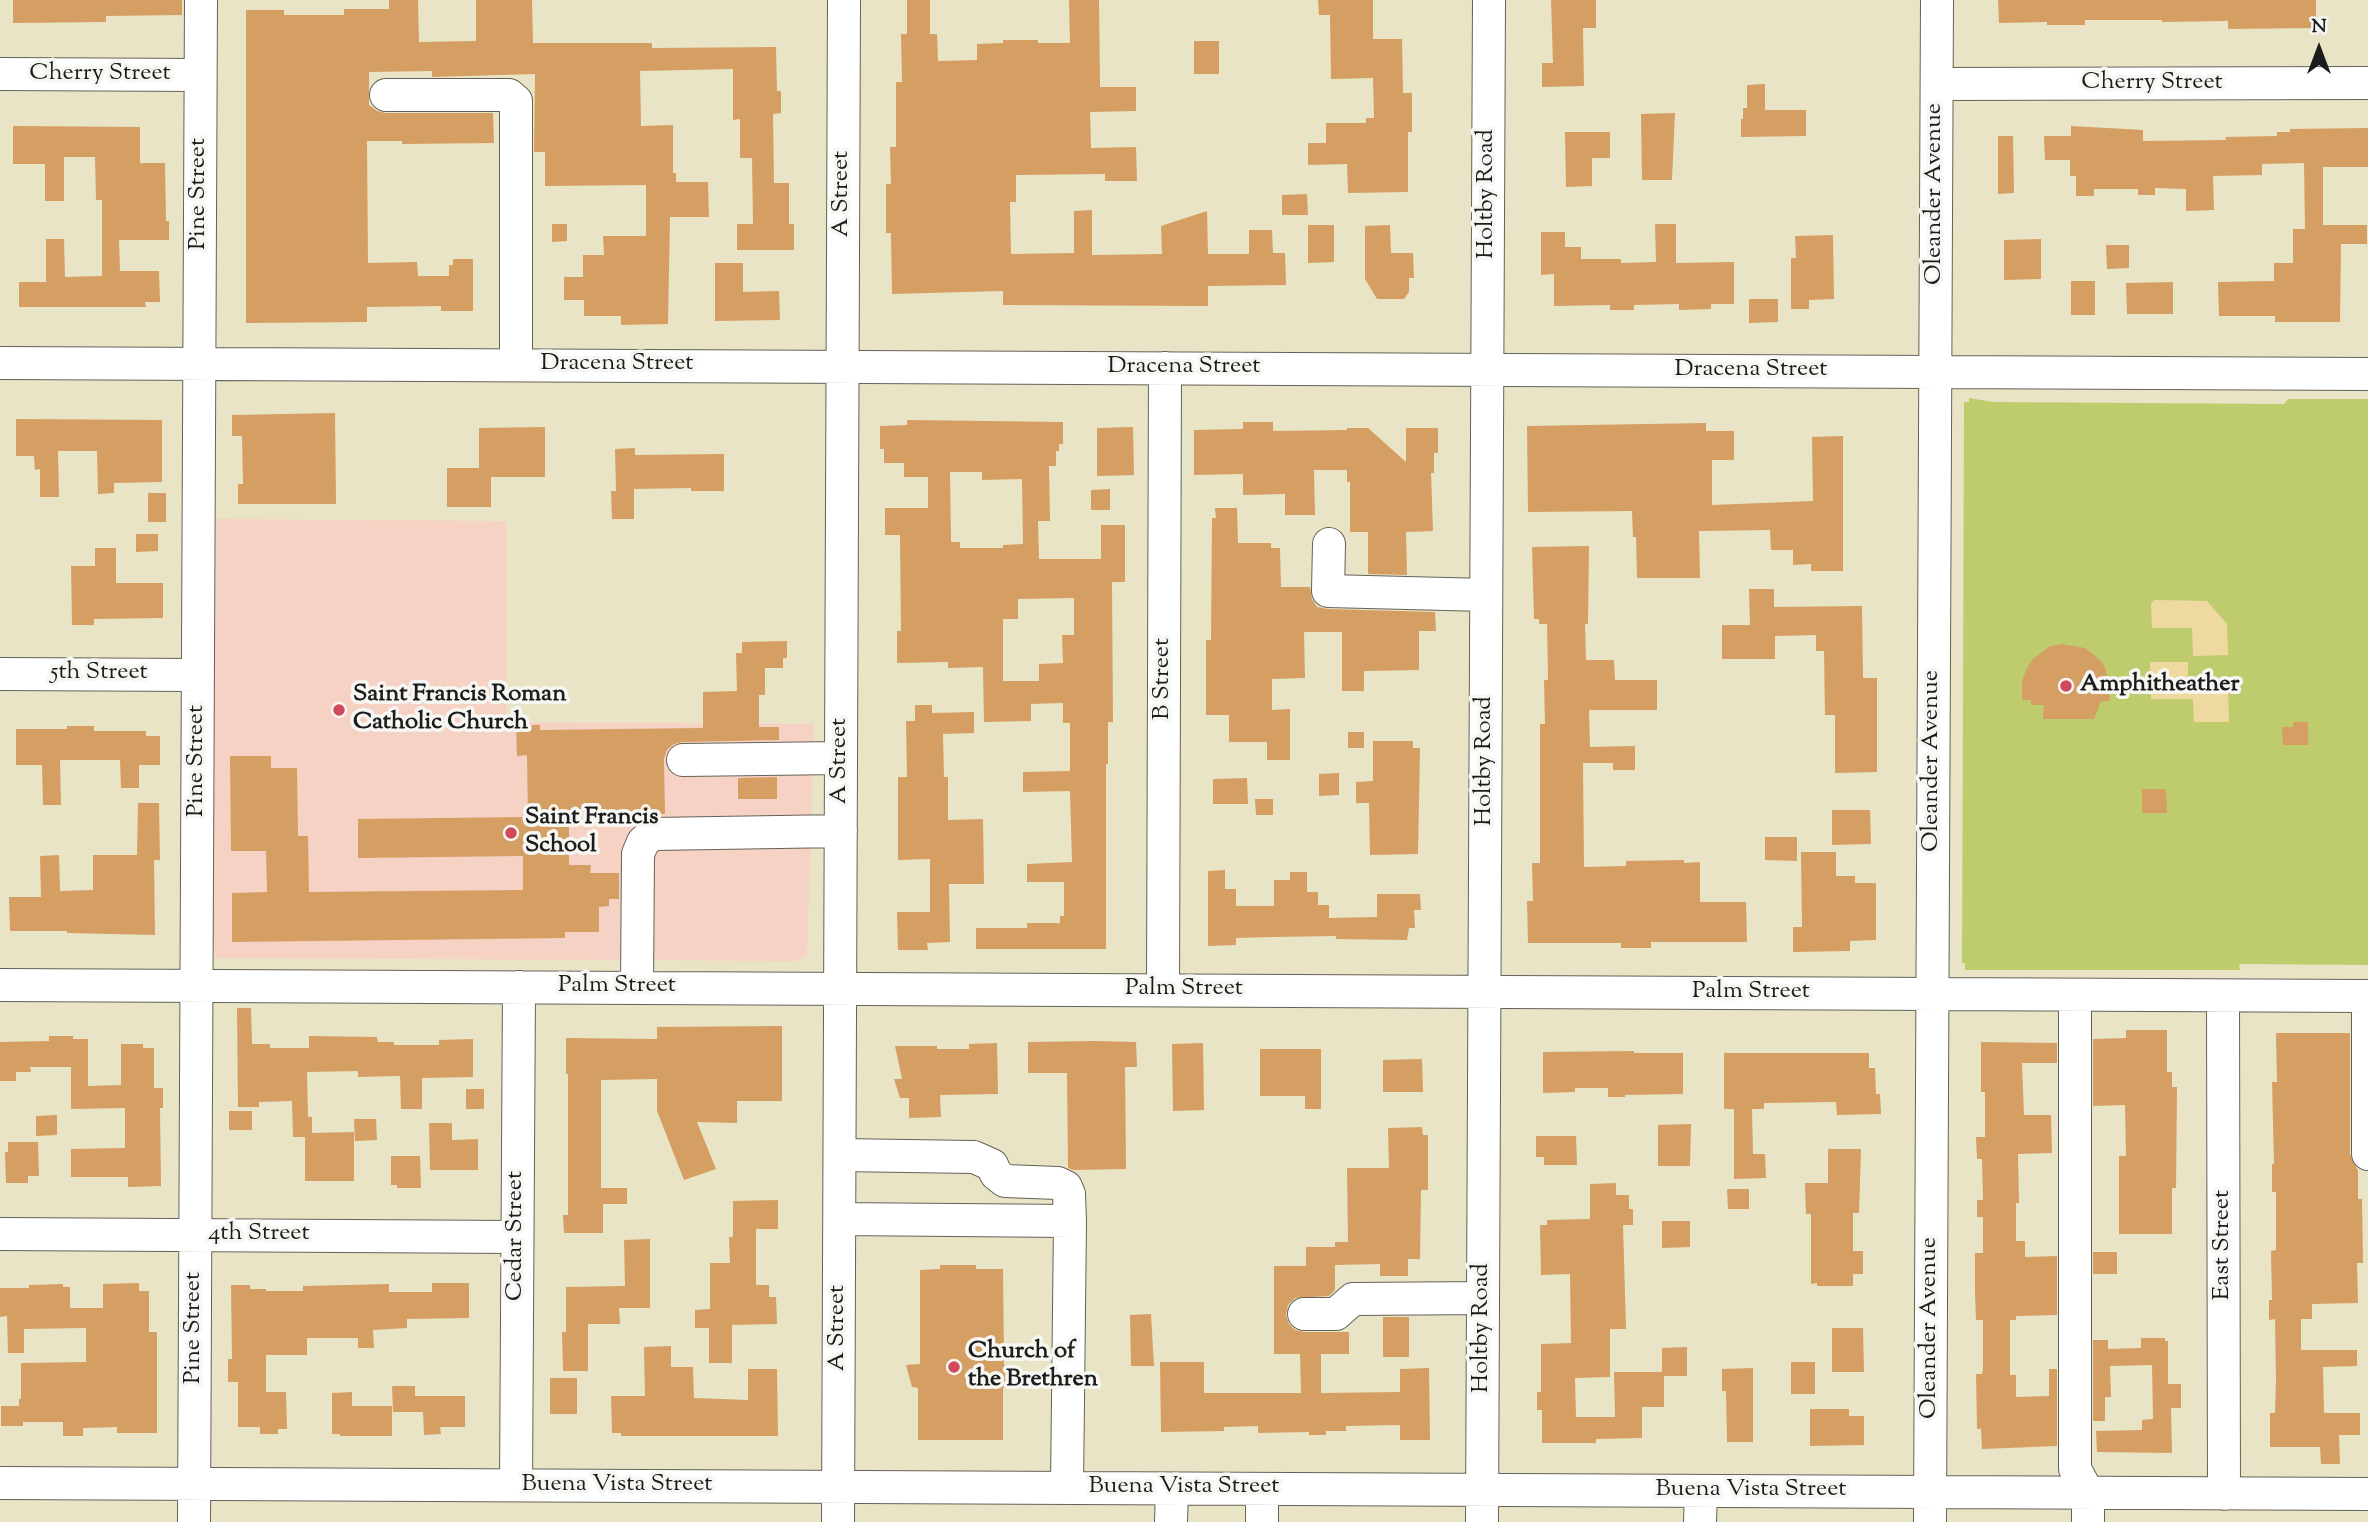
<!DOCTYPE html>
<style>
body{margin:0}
#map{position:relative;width:2368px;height:1522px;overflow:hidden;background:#eae4c6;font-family:"Sorts Mill Goudy",serif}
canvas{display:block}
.north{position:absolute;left:2284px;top:14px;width:70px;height:70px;-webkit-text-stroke:5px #f6f6f2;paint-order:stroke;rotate:0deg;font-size:19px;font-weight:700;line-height:28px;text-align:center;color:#1c1c1c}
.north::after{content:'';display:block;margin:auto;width:24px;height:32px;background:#1c1c1c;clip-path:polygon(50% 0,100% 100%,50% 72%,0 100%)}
</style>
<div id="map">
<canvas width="2368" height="1522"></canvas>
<div class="north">N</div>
</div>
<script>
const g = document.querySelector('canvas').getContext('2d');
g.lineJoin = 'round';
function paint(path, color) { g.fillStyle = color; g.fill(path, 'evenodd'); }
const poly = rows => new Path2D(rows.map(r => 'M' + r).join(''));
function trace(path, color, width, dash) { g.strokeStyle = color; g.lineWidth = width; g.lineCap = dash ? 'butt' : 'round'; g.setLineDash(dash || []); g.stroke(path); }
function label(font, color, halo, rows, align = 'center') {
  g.font = font + ' "Sorts Mill Goudy",serif'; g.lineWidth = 7; g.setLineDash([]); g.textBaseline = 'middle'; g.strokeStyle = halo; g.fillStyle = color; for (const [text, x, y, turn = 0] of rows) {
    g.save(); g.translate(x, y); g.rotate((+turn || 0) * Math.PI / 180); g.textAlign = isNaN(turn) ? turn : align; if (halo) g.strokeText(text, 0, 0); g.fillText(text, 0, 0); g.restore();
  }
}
paint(poly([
 [216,519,506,521,506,722,814,724,807,956,795,961,216,958,211,942]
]), '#f6d2c4');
paint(poly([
 [1969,398,1993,402,2284,404,2288,399,2368,399,2368,965,2239,964,2240,970,1965,970,1965,963,1962,963,1964,402,1969,402]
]), '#bfcc6e');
paint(poly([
 [2154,600,2207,601,2227,624,2228,655,2193,656,2192,628,2152,628,2151,604],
 [2150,662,2188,662,2188,685,2228,685,2229,722,2194,722,2193,699,2151,699]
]), '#eeda9e');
paint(poly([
 [13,0,182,0,182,15,106,16,106,22,13,23],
 [389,0,418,0,419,42,476,41,476,0,532,0,533,43,652,43,652,48,776,47,777,91,781,91,781,113,773,114,774,183,789,183,789,224,794,224,794,250,737,250,737,224,753,224,752,158,740,158,740,119,733,120,733,69,640,71,641,126,673,125,673,173,676,173,676,182,708,182,709,217,670,217,668,324,621,325,621,316,584,316,584,300,564,300,564,277,583,277,583,255,604,255,603,236,646,236,646,185,545,186,545,152,534,152,535,74,432,77,432,71,369,72,369,105,377,111,386,113,493,113,494,143,402,144,402,141,367,141,368,263,417,262,418,276,449,276,449,265,453,265,453,259,473,259,473,311,441,311,441,306,367,307,367,322,246,323,246,10,284,10,284,15,344,15,344,9,389,9],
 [907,0,930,0,930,34,937,34,938,61,977,60,977,44,1003,43,1003,40,1038,40,1038,43,1070,43,1069,0,1099,0,1100,87,1136,87,1136,111,1090,112,1091,148,1136,147,1137,181,1105,181,1105,174,1016,175,1016,202,1010,202,1011,254,1074,253,1074,211,1092,210,1092,255,1162,254,1161,226,1207,211,1208,254,1249,254,1249,230,1272,230,1273,253,1285,253,1286,285,1208,286,1208,306,1003,305,1003,291,892,294,891,233,886,233,886,184,891,184,890,147,896,147,896,82,902,82,901,34,907,34],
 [1318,0,1373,0,1373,39,1402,39,1403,93,1412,93,1412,132,1408,132,1408,192,1348,193,1347,164,1308,165,1308,143,1326,143,1326,123,1366,123,1366,118,1374,118,1373,78,1331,79,1330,15,1319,15],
 [1551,0,1596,0,1596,28,1583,28,1584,86,1542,87,1542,63,1553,63],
 [1998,0,2316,0,2316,28,2228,29,2228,21,2162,22,2162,20,2085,20,2085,25,2047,25,2047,22,1999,23],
 [1194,41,1219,41,1219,74,1194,74],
 [1765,84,1765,110,1806,110,1806,136,1741,137,1741,119,1743,119,1743,108,1747,108,1747,85],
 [1675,113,1672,180,1642,180,1641,114],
 [13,126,140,127,140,163,165,163,166,221,169,221,169,240,119,240,120,271,159,271,160,302,145,302,146,307,19,307,19,282,46,282,46,239,64,239,65,277,102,276,102,200,96,200,95,157,64,157,64,201,45,201,45,164,13,164],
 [2071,126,2143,130,2143,141,2226,140,2225,137,2277,136,2277,132,2290,132,2290,129,2368,128,2368,167,2323,167,2323,225,2367,225,2367,244,2341,244,2340,322,2275,322,2275,316,2219,316,2218,282,2274,281,2274,263,2293,263,2293,229,2305,229,2304,163,2262,164,2262,175,2213,176,2214,210,2186,211,2186,189,2155,188,2155,195,2138,195,2138,189,2094,189,2094,196,2076,196,2076,176,2070,176,2070,160,2045,160,2044,136,2071,136],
 [1565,132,1610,132,1610,158,1592,158,1592,186,1566,187],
 [1998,136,2013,136,2014,193,1998,194],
 [1307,194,1308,215,1282,215,1282,195],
 [552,224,567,224,567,241,552,242],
 [1655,224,1676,224,1676,263,1734,262,1734,304,1711,304,1711,309,1679,310,1679,304,1634,305,1634,310,1610,310,1610,305,1554,306,1554,274,1541,275,1541,232,1565,232,1565,247,1581,247,1581,259,1621,259,1621,263,1656,262],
 [1308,225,1334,225,1334,262,1308,263],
 [1390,225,1391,253,1413,253,1414,278,1409,278,1409,292,1404,299,1377,299,1365,279,1365,226],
 [1833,235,1834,299,1809,300,1809,309,1791,309,1791,258,1796,258,1795,236],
 [2041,239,2041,279,2004,280,2004,240],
 [2106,245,2129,245,2129,268,2107,269],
 [715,263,743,263,743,292,779,291,780,320,715,321],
 [2071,281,2095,281,2095,315,2071,315],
 [2173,282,2173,314,2127,314,2126,283],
 [1749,299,1778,299,1778,322,1749,323],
 [335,413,336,504,238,504,238,484,243,484,242,436,232,436,232,415],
 [16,419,162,420,162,482,114,483,114,493,98,494,97,451,58,451,59,497,40,497,40,469,35,470,34,456,16,456],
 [907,420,1063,422,1063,444,1059,444,1059,451,1056,451,1056,466,1049,466,1050,521,1038,521,1039,559,1101,559,1101,525,1125,525,1125,582,1112,582,1113,722,1108,722,1108,764,1106,764,1106,949,976,949,976,928,1027,928,1027,923,1060,923,1060,916,1064,916,1064,882,1027,882,1027,864,1072,862,1070,791,1023,792,1023,772,1070,771,1070,723,1063,723,1063,703,1031,704,1031,721,984,722,983,667,948,668,948,662,897,663,897,631,901,631,900,535,885,535,885,508,928,508,928,477,904,477,904,463,884,463,884,449,880,449,880,426,907,425],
 [950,472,982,472,982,480,1022,479,1023,544,1003,545,1003,548,960,548,960,542,951,542],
 [1074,598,1074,635,1062,635,1063,663,1039,664,1039,681,1003,681,1003,619,1018,619,1018,599],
 [1243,422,1273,422,1273,431,1347,430,1347,428,1368,428,1406,462,1406,428,1438,428,1438,453,1434,453,1434,473,1431,473,1433,531,1406,532,1407,575,1368,574,1368,532,1350,532,1350,482,1347,482,1347,470,1314,470,1315,515,1285,515,1285,494,1243,495,1243,474,1194,475,1194,430,1243,429],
 [1706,423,1706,431,1734,431,1734,460,1712,460,1712,505,1813,501,1812,437,1843,436,1843,571,1811,571,1811,564,1793,565,1793,550,1771,550,1770,530,1699,531,1700,578,1637,578,1636,537,1633,537,1632,511,1528,512,1527,426],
 [545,427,545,477,491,477,491,507,447,507,447,468,479,468,479,428],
 [1133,427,1134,475,1097,476,1097,428],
 [635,448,635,455,724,454,724,491,691,491,691,488,634,489,634,519,612,519,611,491,616,491,615,449],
 [1110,489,1110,510,1091,510,1091,490],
 [148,493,166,493,166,522,148,522],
 [1215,508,1237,508,1238,543,1271,543,1271,548,1280,548,1281,587,1310,587,1312,599,1317,607,1328,609,1435,612,1436,631,1419,631,1419,670,1364,671,1364,691,1342,691,1342,632,1304,632,1305,678,1272,679,1272,710,1290,709,1290,760,1267,760,1267,742,1229,742,1229,715,1206,715,1206,640,1211,640,1212,518,1216,518],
 [136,534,158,534,158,551,136,552],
 [1589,546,1588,624,1585,624,1586,660,1614,660,1615,680,1657,680,1657,710,1589,710,1590,747,1635,746,1635,770,1613,770,1613,763,1583,763,1584,867,1626,866,1626,861,1684,860,1684,863,1700,862,1700,902,1746,902,1747,942,1651,942,1651,948,1621,948,1621,943,1528,943,1527,901,1533,901,1532,863,1540,863,1540,724,1545,724,1544,680,1548,680,1547,624,1539,624,1539,619,1534,619,1532,547],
 [95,548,116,548,116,583,163,583,163,618,94,619,94,625,72,625,71,566,95,566],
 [1749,589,1774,589,1774,607,1862,606,1863,678,1877,678,1877,772,1835,773,1835,715,1825,715,1824,651,1816,651,1816,635,1775,636,1775,659,1722,659,1722,625,1750,625],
 [787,641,787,658,783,658,783,668,765,668,765,695,759,695,759,727,779,727,779,740,683,742,674,744,667,750,664,759,665,814,569,815,569,865,591,865,590,873,619,873,619,899,609,899,609,906,599,907,599,932,565,932,565,938,232,942,232,893,267,892,266,851,231,851,230,756,271,756,271,768,297,768,298,836,308,836,309,892,523,890,523,856,358,858,358,819,528,817,527,755,517,756,516,725,540,725,540,730,703,728,703,692,737,691,736,653,742,653,742,642],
 [2062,644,2085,648,2101,661,2106,670,2110,701,2101,701,2094,719,2043,719,2044,705,2031,705,2031,700,2022,700,2022,681,2026,670,2032,660,2050,646],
 [915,705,932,705,932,713,974,712,974,733,943,734,944,777,948,777,948,820,983,819,984,884,949,884,950,942,927,943,928,950,898,950,897,912,930,912,930,859,898,860,898,777,907,777,906,721,915,721],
 [2293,722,2308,722,2308,745,2283,745,2282,727,2293,727],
 [67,726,94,726,94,731,146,731,146,736,160,736,160,765,139,765,139,788,121,788,120,760,60,760,61,805,43,805,42,765,16,765,16,729,67,729],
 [1348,732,1364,732,1364,748,1348,748],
 [1373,741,1413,741,1413,748,1420,748,1418,854,1370,855,1369,803,1356,803,1356,782,1373,781],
 [1339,773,1339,795,1319,796,1319,774],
 [777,777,777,799,738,799,738,778],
 [1247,778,1248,804,1213,804,1213,779],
 [2142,789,2166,789,2167,813,2142,813],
 [1255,799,1273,799,1273,815,1256,815],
 [138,803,159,803,160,860,154,860,155,935,67,933,67,931,10,931,9,897,41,897,40,856,59,855,60,891,93,890,93,855,137,855],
 [1832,810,1870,810,1871,844,1832,845],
 [1765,837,1797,837,1797,861,1765,860],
 [1801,852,1836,852,1836,876,1855,876,1855,883,1876,883,1876,940,1850,941,1850,951,1793,952,1793,927,1802,927],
 [1225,870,1225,889,1236,889,1236,906,1274,906,1274,880,1290,880,1290,872,1307,872,1307,892,1318,892,1318,905,1329,905,1329,918,1377,917,1377,894,1420,894,1421,910,1414,910,1415,928,1409,928,1407,940,1336,939,1336,936,1273,937,1236,938,1236,945,1208,946,1208,871],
 [237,1008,251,1008,252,1044,270,1044,270,1048,309,1048,309,1036,377,1037,378,1042,394,1042,394,1045,439,1045,439,1040,473,1039,473,1077,422,1078,422,1109,401,1109,400,1076,358,1077,358,1071,307,1072,308,1117,312,1117,312,1133,354,1132,354,1181,305,1181,305,1137,293,1137,292,1101,259,1102,259,1107,238,1107],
 [782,1026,782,1101,737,1101,737,1123,697,1122,716,1169,684,1180,657,1111,657,1079,601,1080,601,1188,627,1188,627,1204,603,1204,603,1233,564,1233,563,1215,568,1215,568,1074,566,1074,566,1038,657,1039,657,1027],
 [2126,1030,2167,1030,2167,1072,2172,1072,2172,1087,2177,1087,2176,1188,2172,1188,2172,1234,2119,1234,2119,1156,2126,1156,2125,1105,2093,1106,2093,1039,2126,1038],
 [2276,1033,2350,1033,2350,1154,2358,1171,2358,1199,2362,1199,2363,1263,2357,1263,2358,1303,2312,1304,2312,1319,2301,1319,2301,1350,2357,1350,2357,1366,2323,1367,2324,1413,2360,1413,2360,1435,2339,1435,2340,1464,2321,1464,2320,1447,2270,1447,2270,1413,2275,1413,2276,1379,2275,1319,2269,1320,2269,1300,2272,1300,2271,1251,2276,1250,2276,1192,2272,1192,2272,1164,2274,1164,2272,1082,2277,1082],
 [49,1036,73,1036,73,1039,88,1039,88,1086,121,1085,121,1044,143,1044,143,1048,154,1048,154,1088,163,1088,163,1108,160,1108,161,1186,128,1187,128,1177,71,1177,71,1149,125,1148,125,1108,71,1109,71,1067,30,1067,31,1072,16,1072,16,1081,0,1081,0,1042,49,1041],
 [1096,1041,1136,1042,1137,1067,1125,1067,1126,1169,1073,1170,1068,1168,1067,1073,1028,1073,1028,1042],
 [1981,1042,2057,1043,2057,1063,2022,1063,2024,1115,2051,1115,2052,1153,2018,1154,2019,1203,2016,1203,2016,1241,2025,1241,2025,1257,2057,1256,2057,1315,2016,1316,2016,1320,2010,1320,2010,1375,2016,1375,2016,1397,2049,1396,2049,1369,2057,1369,2057,1446,1982,1449,1981,1429,1977,1429,1976,1374,1982,1374,1983,1368,1983,1320,1976,1320,1975,1292,1975,1253,1983,1253,1983,1217,1977,1217,1977,1200,1983,1200,1982,1159,1977,1159,1976,1137,1985,1137,1985,1092,1981,1092],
 [997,1043,998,1094,940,1095,941,1117,909,1118,909,1098,900,1098,894,1079,902,1079,895,1046,937,1046,937,1049,969,1049,969,1044],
 [1203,1043,1204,1110,1173,1111,1172,1044],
 [1260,1049,1321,1049,1321,1109,1305,1109,1305,1096,1260,1096],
 [1634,1051,1634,1053,1683,1053,1683,1094,1625,1095,1625,1097,1608,1097,1608,1088,1575,1088,1575,1092,1543,1093,1543,1052],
 [1724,1053,1869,1053,1869,1068,1875,1068,1876,1094,1880,1094,1881,1114,1837,1115,1836,1102,1764,1103,1764,1109,1752,1109,1753,1154,1765,1154,1766,1178,1734,1179,1734,1109,1724,1109],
 [1422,1059,1423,1092,1383,1092,1383,1060],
 [466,1089,484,1089,484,1109,466,1109],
 [229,1111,252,1111,252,1130,229,1130],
 [57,1115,57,1135,36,1136,36,1116],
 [354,1119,376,1119,377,1140,355,1141],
 [429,1123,452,1123,452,1140,478,1139,478,1170,430,1170],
 [1691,1124,1690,1166,1658,1166,1658,1125],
 [1422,1127,1423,1135,1428,1135,1428,1190,1421,1190,1420,1259,1408,1259,1408,1276,1380,1276,1380,1264,1335,1265,1335,1290,1329,1296,1295,1298,1288,1305,1286,1315,1289,1324,1295,1330,1304,1332,1349,1332,1349,1354,1321,1354,1321,1393,1400,1392,1400,1369,1429,1368,1430,1440,1400,1440,1400,1425,1346,1426,1346,1431,1326,1431,1326,1435,1309,1435,1309,1432,1258,1433,1258,1426,1224,1427,1224,1431,1161,1432,1160,1362,1204,1362,1204,1393,1301,1393,1300,1354,1274,1354,1274,1266,1306,1266,1306,1247,1335,1247,1335,1242,1348,1242,1347,1168,1389,1168,1388,1128],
 [1536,1136,1576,1136,1577,1165,1544,1165,1544,1157,1536,1157],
 [8,1142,38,1142,39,1176,28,1176,28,1183,6,1183,5,1152,8,1152],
 [1828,1149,1861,1149,1859,1213,1853,1213,1853,1251,1863,1251,1863,1274,1853,1274,1853,1286,1817,1286,1817,1283,1811,1284,1811,1214,1806,1214,1805,1183,1828,1183],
 [391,1156,420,1156,421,1188,397,1188,397,1185,391,1185],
 [1616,1183,1616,1195,1629,1195,1629,1209,1633,1209,1633,1225,1623,1225,1626,1329,1610,1329,1610,1377,1575,1378,1576,1417,1615,1417,1614,1372,1662,1372,1662,1348,1687,1347,1687,1376,1664,1376,1664,1407,1642,1407,1642,1438,1596,1439,1596,1443,1542,1443,1542,1410,1537,1410,1537,1392,1541,1392,1541,1344,1571,1343,1570,1274,1541,1275,1540,1225,1547,1225,1547,1220,1590,1219,1590,1184],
 [1727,1189,1749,1189,1749,1209,1728,1209],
 [778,1200,778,1229,756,1229,756,1285,769,1285,769,1297,776,1297,777,1324,732,1325,732,1363,709,1363,709,1328,695,1328,695,1310,710,1309,710,1263,730,1263,729,1237,733,1237,733,1201],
 [1662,1221,1690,1221,1690,1247,1662,1248],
 [650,1239,650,1308,619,1308,620,1324,588,1324,588,1371,563,1371,562,1332,566,1332,566,1287,625,1286,624,1240],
 [2093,1252,2117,1252,2117,1274,2093,1274],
 [940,1265,976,1265,976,1269,1003,1269,1004,1365,1010,1365,1010,1388,1003,1388,1003,1440,918,1440,918,1388,912,1387,906,1365,920,1364,920,1270,940,1269],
 [139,1283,139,1291,149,1291,149,1332,157,1332,157,1433,117,1433,117,1427,83,1428,83,1436,63,1436,63,1422,23,1422,23,1426,1,1426,1,1406,19,1406,19,1399,21,1399,21,1363,86,1362,86,1328,24,1329,24,1353,8,1353,7,1316,0,1317,0,1288,29,1288,29,1285,63,1284,63,1287,70,1287,70,1308,103,1308,103,1284],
 [432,1283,469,1283,469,1318,407,1319,407,1328,373,1330,374,1348,358,1348,358,1338,307,1338,307,1355,266,1355,266,1392,286,1392,287,1429,278,1429,278,1434,260,1434,260,1427,238,1427,238,1382,228,1382,228,1359,232,1359,231,1285,250,1285,250,1289,266,1289,266,1291,303,1291,303,1286,389,1284,389,1292,432,1292],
 [1151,1314,1154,1366,1131,1366,1130,1315],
 [1383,1317,1409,1317,1409,1357,1383,1357],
 [1832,1328,1863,1328,1864,1372,1832,1372],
 [2141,1338,2165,1338,2165,1341,2168,1341,2168,1384,2181,1384,2181,1408,2171,1408,2172,1453,2097,1452,2096,1431,2142,1430,2142,1420,2153,1419,2152,1365,2110,1366,2111,1397,2105,1397,2105,1421,2093,1421,2093,1340,2108,1340,2108,1349,2141,1348],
 [671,1346,671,1367,693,1367,694,1398,748,1400,748,1369,777,1369,778,1436,621,1436,621,1433,612,1433,611,1396,645,1396,644,1347],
 [1791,1362,1815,1362,1815,1394,1791,1394],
 [1753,1368,1753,1442,1727,1442,1726,1391,1722,1391,1722,1369],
 [550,1378,577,1378,577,1414,550,1414],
 [392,1386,415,1386,415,1396,465,1396,465,1427,440,1427,441,1434,424,1435,423,1412,393,1412],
 [352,1392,352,1406,392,1406,392,1436,340,1436,340,1434,332,1434,332,1393],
 [1810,1409,1849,1409,1849,1416,1864,1416,1864,1445,1810,1446]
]), '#d59e62');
const minor = poly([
 [0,74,200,75],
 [1937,84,2368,83],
 [386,95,509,95,516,101,516,365],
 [0,363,2368,374],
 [1329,544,1328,591,1486,595],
 [0,674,198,675],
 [683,760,841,758],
 [0,985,2368,996],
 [637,987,638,854,643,842,653,834,841,831],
 [1163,990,1165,368],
 [2075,995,2075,1469,2088,1493,2088,1522],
 [2223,996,2224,1494],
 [2368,996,2368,1154],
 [840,1155,974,1157,992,1165,996,1174,1005,1181,1058,1183,1066,1187,1069,1194,1070,1221],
 [840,1219,1070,1221,1067,1488],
 [0,1234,517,1237],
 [1304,1314,1336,1314,1353,1299,1483,1298],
 [0,1483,2368,1494],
 [516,1485,519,987],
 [194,1522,201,0],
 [838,1522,844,0],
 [1171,1522,1172,1489],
 [1262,1522,1262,1489],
 [1482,1522,1489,0],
 [1700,1522,1701,1491],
 [1930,1522,1937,0]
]);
trace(minor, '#646258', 34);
trace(minor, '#fff', 32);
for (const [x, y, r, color] of [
 [2066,686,7,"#d1495b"],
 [339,710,7,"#d1495b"],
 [511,833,7,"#d1495b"],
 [954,1367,7,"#d1495b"]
]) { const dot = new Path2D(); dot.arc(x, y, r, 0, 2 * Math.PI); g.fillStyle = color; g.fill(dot); trace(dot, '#f6f6f2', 2.5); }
label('24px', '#1c1c1c', '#f6f6f2', [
 ["Cherry Street",100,75],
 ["Cherry Street",2152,84],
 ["Pine Street",200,194,-90],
 ["A Street",843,194,-90],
 ["Holtby Road",1488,194,-90],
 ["Oleander Avenue",1936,194,-90],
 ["Dracena Street",617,365],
 ["Dracena Street",1184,368],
 ["Dracena Street",1751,371],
 ["5th Street",99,674],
 ["B Street",1164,679,-90],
 ["Pine Street",198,761,-90],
 ["A Street",841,761,-90],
 ["Holtby Road",1486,761,-90],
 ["Oleander Avenue",1933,761,-90],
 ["Palm Street",617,987],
 ["Palm Street",1184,990],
 ["Palm Street",1751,993],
 ["4th Street",259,1235],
 ["Cedar Street",517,1236,-90],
 ["East Street",2224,1245,-90],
 ["Pine Street",195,1328,-90],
 ["A Street",839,1328,-90],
 ["Holtby Road",1483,1328,-90],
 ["Oleander Avenue",1931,1328,-90],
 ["Buena Vista Street",617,1486],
 ["Buena Vista Street",1184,1488],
 ["Buena Vista Street",1751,1491]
]);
label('bold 24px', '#1c1c1c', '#f6f6f2', [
 ["Amphitheather",2080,686],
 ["Saint Francis Roman",353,696],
 ["Catholic Church",353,724],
 ["Saint Francis",525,819],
 ["School",525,847],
 ["Church of",968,1353],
 ["the Brethren",968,1381]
], 'left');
</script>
